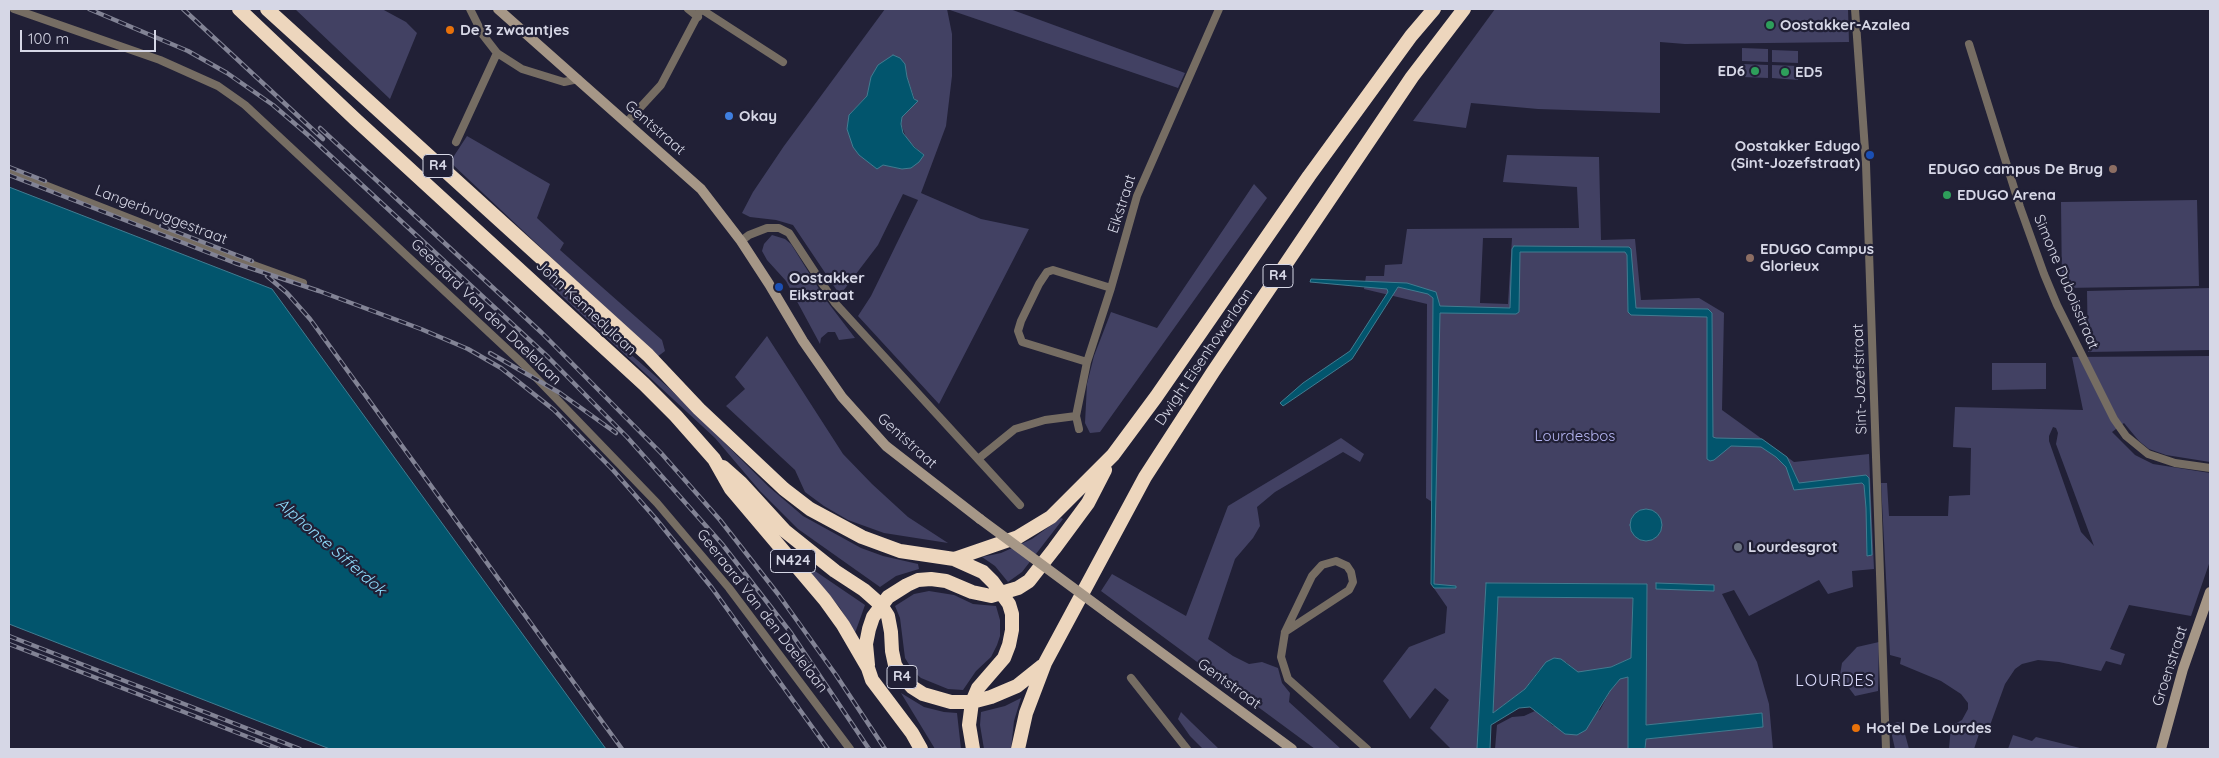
<!DOCTYPE html>
<style>
body{margin:0}
#map{position:relative;width:2219px;height:758px;overflow:hidden;background:#212036;font-family:Quicksand,sans-serif}
canvas{display:block}
.frame{position:absolute;inset:0;border:10px solid #d6d7e6;pointer-events:none}
.scale{position:absolute;left:20px;top:30px;width:136px;height:22px;box-sizing:border-box;border:2px solid #d6d7e6;border-top:0;padding-left:6px;font-size:15px;line-height:18px;white-space:nowrap;color:#d6d7e6;-webkit-text-stroke:4px #212036;paint-order:stroke}
</style>
<div id="map">
<canvas width="2219" height="758"></canvas>
<div class="frame"></div>
<div class="scale">100 m</div>
</div>
<script>
const g = document.querySelector('canvas').getContext('2d');
g.lineJoin = 'round';
function paint(path, color) { g.fillStyle = color; g.fill(path, 'evenodd'); }
const poly = rows => new Path2D(rows.map(r => 'M' + r).join(''));
function trace(path, color, width, dash) { g.strokeStyle = color; g.lineWidth = width; g.lineCap = dash ? 'butt' : 'round'; g.setLineDash(dash || []); g.stroke(path); }
function label(font, color, halo, rows, align = 'center') {
  g.font = font + ' Quicksand,sans-serif'; g.lineWidth = 4.5; g.setLineDash([]); g.textBaseline = 'middle'; g.strokeStyle = halo; g.fillStyle = color; for (const [text, x, y, turn = 0] of rows) {
    g.save(); g.translate(x, y); g.rotate((+turn || 0) * Math.PI / 180); g.textAlign = isNaN(turn) ? turn : align; if (halo) g.strokeText(text, 0, 0); g.fillText(text, 0, 0); g.restore();
  }
}
paint(poly([
 [295,9,382,9,406,22,417,33,390,99],
 [885,9,947,9,952,34,952,76,946,126,921,193,981,219,1029,229,939,404,858,316,871,296,918,200,903,194,878,245,840,295,793,225,776,220,750,217,742,213,753,192,784,146],
 [905,64,907,77,915,100,902,117,901,124,907,140,924,155,902,169,883,165,849,115,867,96,871,82],
 [947,9,1010,9,1185,73,1178,88],
 [1495,9,1848,9,1849,42,1685,44,1660,42,1660,113,1538,109,1471,103,1466,128,1413,121],
 [1742,48,1768,49,1768,62,1742,61],
 [1772,50,1798,51,1798,63,1772,62],
 [1742,64,1768,65,1768,78,1742,77],
 [1772,65,1798,66,1798,80,1772,78],
 [467,136,550,184,537,218,564,243,560,250,662,340,665,351,657,357,450,162],
 [1507,155,1599,157,1601,240,1635,239,1641,300,1699,298,1724,313,1722,410,1794,462,1869,454,1874,569,1852,571,1853,587,1828,594,1819,580,1749,616,1734,590,1722,594,1757,662,1769,704,1773,749,1646,749,1646,739,1763,727,1762,713,1646,725,1647,584,1486,583,1477,749,1451,749,1430,728,1449,700,1435,688,1410,719,1383,681,1409,647,1445,633,1447,607,1431,584,1432,502,1426,498,1427,304,1364,289,1366,276,1384,276,1385,265,1402,264,1407,229,1579,228,1577,187,1503,182],
 [1483,238,1512,238,1508,304,1480,303],
 [1254,184,1267,198,1100,432,1090,433,1085,423,1087,384,1094,356,1111,312,1157,328],
 [2197,200,2199,286,2062,288,2061,202],
 [772,235,785,239,791,244,826,300,855,338,839,340,835,332,828,332,821,338,820,344,786,281,767,260,762,251,764,244],
 [553,280,589,311,619,344,669,388,769,487,803,516,861,548,883,556,918,564,919,569,896,576,880,587,798,529,760,491,715,438,550,285],
 [2210,288,2210,350,2088,352,2087,291],
 [767,336,843,454,872,484,908,517,948,543,884,533,848,520,824,506,805,492,795,470,726,406,745,389,735,377],
 [2210,356,2210,462,2166,455,2149,449,2139,441,2124,423,2112,432,2135,455,2153,464,2210,473,2210,561,2191,616,2129,605,2110,649,2125,654,2121,665,2106,661,2101,671,2059,662,2038,660,2022,664,2015,669,2005,684,1989,728,1982,725,1974,749,1949,749,1951,726,1962,720,1968,709,1968,703,1961,694,1941,681,1900,664,1901,658,1890,655,1881,483,1887,483,1889,516,1948,516,1949,496,1970,495,1971,448,1953,447,1955,407,2083,410,2072,357],
 [2053,427,2056,428,2058,433,2056,444,2094,546,2081,532,2049,441,2049,436],
 [1992,363,2046,363,2046,389,1992,390],
 [1341,438,1364,454,1360,462,1343,452,1275,492,1257,507,1260,526,1253,538,1235,559,1208,639,1233,656,1249,664,1262,662,1278,668,1282,683,1290,693,1289,702,1341,749,1315,749,1101,591,1112,574,1186,616,1228,506],
 [1061,518,1063,519,1022,572,1008,582,995,566,982,557,1001,553,1032,539],
 [801,559,815,571,865,605,855,633,840,608,800,560],
 [929,591,954,595,973,604,996,606,1000,620,1000,636,997,645,991,657,976,671,963,690,948,689,921,678,913,671,905,658,900,618,895,606,914,594],
 [1497,597,1633,598,1631,658,1611,667,1585,672,1577,672,1566,662,1539,670,1525,689,1493,713],
 [1879,642,1878,691,1855,696,1843,680,1840,675,1842,663,1857,647],
 [1629,676,1628,749,1495,749,1497,725,1512,717,1524,716,1537,710,1553,726,1600,710,1610,691,1620,679],
 [901,693,924,707,944,712,957,713,961,749,935,749],
 [1021,698,1014,721,1011,749,984,749,980,725,981,712,1005,706],
 [1181,712,1192,723,1219,749,1203,749,1190,736,1178,719],
 [1897,722,1902,723,1909,749,1895,749,1891,731,1893,724],
 [2013,735,2032,741,2036,737,2084,749,2008,749]
]), '#424163');
const water = poly([
 [893,55,900,58,905,64,907,77,914,99,918,101,902,117,901,124,903,133,914,147,924,155,919,162,911,168,902,169,883,165,877,169,859,155,853,147,847,129,849,115,867,96,871,77,878,65,893,55],
 [9,187,272,289,606,749,330,749,9,624,9,187],
 [1514,246,1629,247,1631,249,1636,308,1708,309,1712,313,1713,437,1716,438,1762,439,1787,457,1799,483,1866,475,1869,478,1872,555,1867,556,1866,508,1864,485,1862,483,1794,490,1786,467,1776,457,1761,447,1731,446,1714,460,1710,461,1707,459,1707,317,1631,315,1628,312,1627,255,1625,252,1520,252,1519,312,1516,314,1440,313,1434,584,1456,586,1456,588,1434,588,1431,584,1433,298,1428,294,1398,287,1352,359,1283,406,1280,403,1303,383,1350,351,1388,292,1387,289,1310,282,1311,279,1407,283,1436,292,1440,306,1510,308,1512,249,1514,246],
 '1630 525a16 16 0 1 1 32 0a16 16 0 1 1-32 0Z',
 [1486,583,1647,584,1646,725,1762,713,1763,727,1646,739,1645,749,1628,749,1628,677,1620,679,1610,691,1586,730,1577,735,1565,734,1530,707,1519,708,1491,725,1490,749,1477,749,1486,583],
 [1498,597,1633,598,1631,658,1611,667,1578,672,1561,659,1554,658,1546,662,1525,689,1493,713,1498,597],
 [1656,583,1714,585,1714,591,1656,589,1656,583]
]);
paint(water, '#02556d');
trace(water, '#427c91', 1);
trace(poly([
 [14,9,160,60,218,86,245,105,523,364,657,503,729,588,850,749],
 [470,9,483,35,497,53,522,69,564,82,578,79],
 [688,9,698,17],
 [701,9,783,62],
 [1855,9,1866,164,1886,749],
 [1969,44,2020,207,2044,274,2057,305,2114,419,2126,436,2148,454,2175,463,2210,468],
 [626,123,661,85,701,9],
 [456,142,497,53],
 [9,171,190,242,303,283],
 [741,241,749,235,767,228,779,228,789,233,835,303,1020,505],
 [1087,362,1022,342,1018,331,1021,321,1039,284,1047,272,1053,270,1111,288],
 [1079,429,1076,416,1087,362,1111,288,1137,196,1219,9],
 [978,459,1015,429,1045,420,1076,416],
 [1285,632,1349,590,1353,582,1351,572,1347,566,1336,561,1322,565,1312,576,1285,632,1281,657,1288,679,1367,749],
 [1131,678,1187,749]
]), '#766d63', 8);
trace(poly([
 [498,9,701,189,741,241,769,284,803,341,842,397,886,446,980,519],
 [1110,615,1292,749],
 [2161,749,2183,669,2210,592]
]), '#a69787', 10);
trace(poly([
 [239,9,355,119,644,384,676,416,714,459,731,489,825,600,843,625,868,668,872,680,912,733,921,749],
 [267,9,648,355,699,409,784,489,810,509,862,537,900,551,954,559,983,572,993,582,1009,604,1012,614,1012,630,1009,645,1004,658,978,688,972,702,969,725,973,749],
 [723,467,741,483,785,531,835,571,864,590,881,605,888,616,891,632,892,651,895,665,902,676,912,687,923,694,951,702,972,702,991,697,1017,686,1042,666],
 [954,559,1018,537,1051,517,1113,455,1156,397,1309,176,1411,36,1434,9],
 [868,665,866,644,869,629,873,617,888,597,907,585,918,580,931,579,946,581,972,592,991,596,1018,588,1029,581,1054,549,1088,503,1105,470],
 [1018,749,1026,713,1045,663,1145,477,1213,372,1412,77,1464,9]
]), '#edd6bd', 14);
const rail = poly([
 [89,9,188,51,227,73,273,105,308,135,548,357,627,437,722,544,791,633,869,749],
 [183,9,323,139],
 [320,128,542,333,661,453,720,520,778,594,836,675,885,749],
 [9,167,45,181],
 [9,175,235,263,319,291,421,329,468,349,501,368,554,410,613,470,656,519,712,588,828,749],
 [161,226,252,261],
 [267,276,287,293,310,319,622,749],
 [490,353,560,393,616,433],
 [9,636,300,749],
 [9,644,279,749]
]);
trace(rail, '#828395', 4.5);
trace(rail, '#212036', 2.5, [8]);
trace(poly([
 [980,519,1110,615]
]), '#a69787', 10);
for (const [x, y, r, color] of [
 [1770,25,5,"#2e9e5b"],
 [450,30,5,"#e8710a"],
 [1755,71,5,"#2e9e5b"],
 [1785,72,5,"#2e9e5b"],
 [729,116,5,"#3f7fe0"],
 [1870,155,5,"#1a4fb4"],
 [2113,169,5,"#8d6e63"],
 [1947,195,5,"#2e9e5b"],
 [1750,258,5,"#8d6e63"],
 [779,287,5,"#1a4fb4"],
 [1738,547,5,"#6b7280"],
 [1856,728,5,"#e8710a"]
]) { const dot = new Path2D(); dot.arc(x, y, r, 0, 2 * Math.PI); g.fillStyle = color; g.fill(dot); trace(dot, '#212036', 2); }
for (const [x, y, w] of [
 [438,166,30],
 [1278,276,30],
 [793,561,45],
 [902,677,30]
]) { const box = new Path2D(); box.roundRect(x - w / 2, y - 11.5, w, 23, 4); g.fillStyle = '#212036'; g.fill(box); trace(box, '#d6d7e6', 1); }
label('bold 14px', '#d6d7e6', null, [
 ["R4",438,166],
 ["R4",1278,276],
 ["N424",793,561],
 ["R4",902,677]
]);
label('bold 15px', '#d6d7e6', '#212036', [
 ["Oostakker-Azalea",1780,25],
 ["De 3 zwaantjes",460,30],
 ["ED6",1745,71,"right"],
 ["ED5",1795,72],
 ["Okay",739,116],
 ["Oostakker Edugo",1860,146,"right"],
 ["(Sint-Jozefstraat)",1860,163,"right"],
 ["EDUGO campus De Brug",2103,169,"right"],
 ["EDUGO Arena",1957,195],
 ["EDUGO Campus",1760,249],
 ["Glorieux",1760,266],
 ["Oostakker",789,278],
 ["Eikstraat",789,295],
 ["Lourdesgrot",1748,547],
 ["Hotel De Lourdes",1866,728]
], 'left');
label('15px', '#d6d7e6', '#212036', [
 ["Gentstraat",655,128,41],
 ["Eikstraat",1122,204,-72],
 ["Langerbruggestraat",161,215,21],
 ["Simone Duboisstraat",2066,282,67],
 ["John Kennedylaan",586,308,43],
 ["Geeraard Van den Daelelaan",486,312,44],
 ["Dwight Eisenhowerlaan",1204,357,-56],
 ["Sint-Jozefstraat",1860,379,-92],
 ["Gentstraat",907,441,42],
 ["Geeraard Van den Daelelaan",762,611,52],
 ["Groenstraat",2170,666,-72],
 ["Gentstraat",1229,684,36]
]);
label('15px', '#b8b8f6', '#212036', [
 ["Lourdesbos",1575,436]
]);
label('italic 16px', '#8fdbfb', '#212036', [
 ["Alphonse Sifferdok",331,547,41]
]);
g.letterSpacing = '1px';
label('16px', '#ddddfd', '#212036', [
 ["LOURDES",1835,681]
]);
g.letterSpacing = '0px';
</script>
